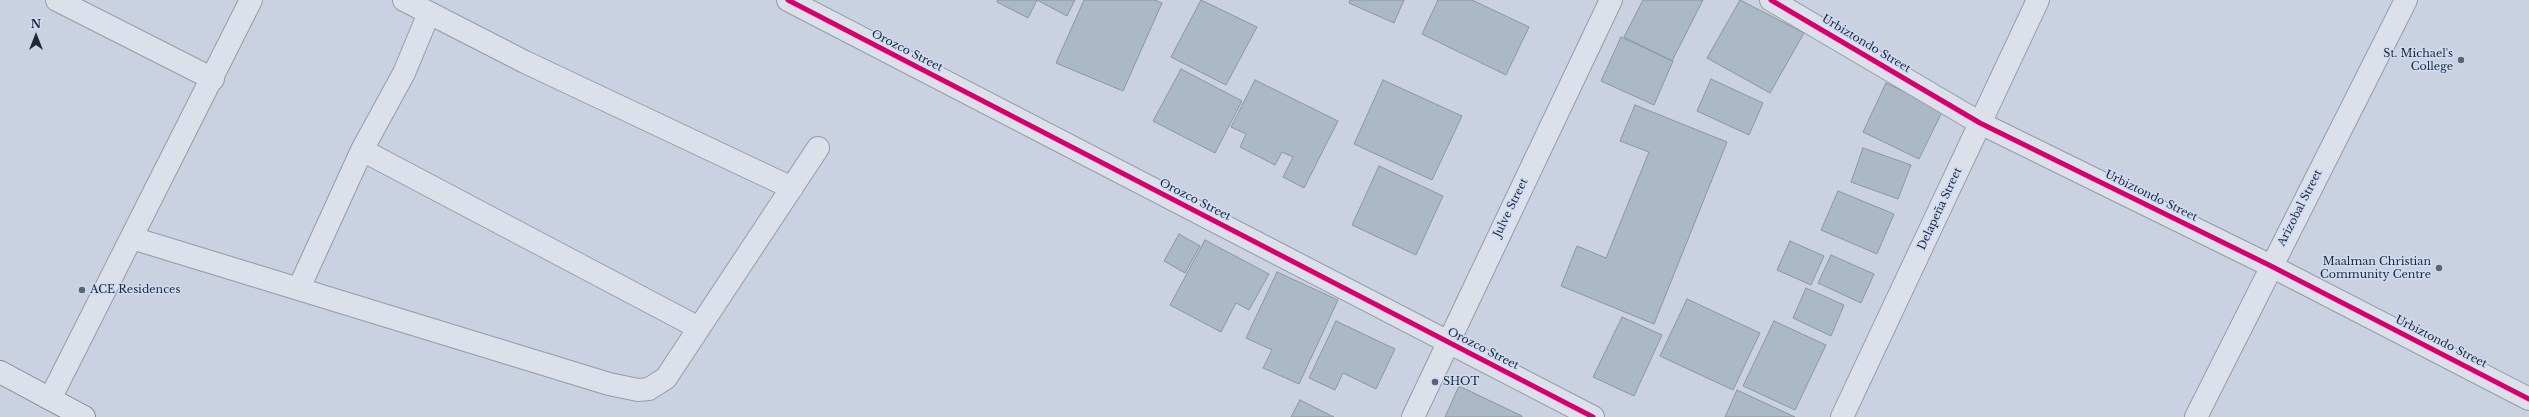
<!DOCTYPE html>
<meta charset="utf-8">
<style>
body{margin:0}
#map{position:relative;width:2529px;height:417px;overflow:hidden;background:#cad2e2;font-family:"Libre Baskerville",serif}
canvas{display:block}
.north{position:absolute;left:16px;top:16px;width:40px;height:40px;-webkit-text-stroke:3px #cfdbf5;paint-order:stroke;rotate:0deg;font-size:11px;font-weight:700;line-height:16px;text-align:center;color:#1c2a35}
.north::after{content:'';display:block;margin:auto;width:14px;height:18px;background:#1c2a35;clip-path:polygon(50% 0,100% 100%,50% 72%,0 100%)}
</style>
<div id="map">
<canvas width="2529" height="417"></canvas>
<div class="north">N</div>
</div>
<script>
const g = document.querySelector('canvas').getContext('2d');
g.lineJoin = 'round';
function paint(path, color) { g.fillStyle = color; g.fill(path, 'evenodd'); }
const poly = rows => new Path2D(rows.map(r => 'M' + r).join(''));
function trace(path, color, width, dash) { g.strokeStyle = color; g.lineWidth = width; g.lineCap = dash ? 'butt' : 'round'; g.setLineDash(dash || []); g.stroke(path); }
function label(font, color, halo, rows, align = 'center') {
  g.font = font + ' "Libre Baskerville",serif'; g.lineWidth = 3; g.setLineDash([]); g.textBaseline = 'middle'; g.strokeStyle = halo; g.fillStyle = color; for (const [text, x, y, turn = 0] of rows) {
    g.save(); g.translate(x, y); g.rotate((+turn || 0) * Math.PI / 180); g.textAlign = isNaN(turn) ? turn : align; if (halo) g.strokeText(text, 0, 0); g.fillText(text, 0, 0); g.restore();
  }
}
const building = poly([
 [998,0,1037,0,1028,18,997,2,998,0],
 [1037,0,1075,0,1067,16,1037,0],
 [1084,0,1155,0,1162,3,1123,91,1056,63,1084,0],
 [1201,0,1257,27,1226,85,1171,57,1201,0],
 [1350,0,1404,0,1394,23,1349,3,1350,0],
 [1438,0,1472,0,1529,27,1506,75,1422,34,1438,0],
 [1643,0,1703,0,1672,61,1624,37,1643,0],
 [1740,0,1804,33,1770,93,1707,58,1740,0],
 [1621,37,1673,61,1654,105,1601,81,1621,37],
 [1181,69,1242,101,1215,153,1153,121,1181,69],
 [1711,79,1763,103,1749,135,1697,111,1711,79],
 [1255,80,1338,121,1304,188,1283,177,1293,157,1282,152,1275,165,1240,147,1246,134,1231,127,1255,80],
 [1383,80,1462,116,1432,180,1354,144,1383,80],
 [1886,83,1943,110,1919,159,1863,132,1886,83],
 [1635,105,1727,142,1654,324,1561,286,1577,246,1606,258,1649,152,1620,141,1635,105],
 [1863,148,1911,165,1898,199,1851,182,1863,148],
 [1379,166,1443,196,1416,255,1352,225,1379,166],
 [1838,191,1894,214,1877,254,1821,230,1838,191],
 [1179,234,1200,246,1185,273,1164,261,1179,234],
 [1205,240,1269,274,1249,310,1236,303,1221,332,1170,305,1205,240],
 [1790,241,1824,256,1811,285,1777,270,1790,241],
 [1831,255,1874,274,1861,303,1818,283,1831,255],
 [1277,272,1338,300,1299,384,1263,368,1272,350,1246,338,1277,272],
 [1806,288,1844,305,1831,336,1793,318,1806,288],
 [1687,299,1760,333,1733,390,1660,356,1687,299],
 [1622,317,1662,335,1634,396,1593,377,1622,317],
 [1336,321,1395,349,1376,389,1343,373,1335,390,1309,378,1336,321],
 [1774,321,1826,345,1795,410,1743,386,1774,321],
 [1459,386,1522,416,1522,417,1445,417,1459,386],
 [1737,390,1795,417,1725,417,1737,390],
 [1300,400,1334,417,1291,417,1300,400]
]);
paint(building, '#abb8c6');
trace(building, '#8a96a2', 1);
const street = poly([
 [57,0,213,79],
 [404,0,525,62,792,188],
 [788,0,1593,417],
 [1771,0,1980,123,2271,266,2529,399],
 [362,150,699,328],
 [132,238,609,384,638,390,649,389,666,378,818,148],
 [299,288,362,150,404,73,429,13],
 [50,399,251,0],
 [1413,417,1611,0],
 [1842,417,2038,0],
 [2196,417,2406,0]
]);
const secondary = poly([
 [0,372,84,417]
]);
trace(street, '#949ca7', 24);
trace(secondary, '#838b97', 24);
trace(street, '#dbe0ea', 22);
trace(secondary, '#dbe0ea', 22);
trace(poly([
 [788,0,1593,417],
 [1771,0,1980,123,2271,266,2529,399]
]), '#d6006c', 5);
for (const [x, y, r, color] of [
 [2461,60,4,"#596572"],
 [2439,268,4,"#596572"],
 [82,290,4,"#596572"],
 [1435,382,4,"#596572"]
]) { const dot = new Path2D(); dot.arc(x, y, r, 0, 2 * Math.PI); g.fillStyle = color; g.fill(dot); trace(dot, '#cfdbf5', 1.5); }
label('11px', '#1c2a35', '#cfdbf5', [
 ["Urbiztondo Street",1866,44,31],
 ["Orozco Street",907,51,27],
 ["Urbiztondo Street",2151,196,26],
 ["Orozco Street",1195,200,27],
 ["Julve Street",1511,208,-64],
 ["Arizobal Street",2300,208,-63],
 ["Delapeña Street",1940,209,-65],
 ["Urbiztondo Street",2441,342,27],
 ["Orozco Street",1483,349,27]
]);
label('11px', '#1c2a35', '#cfdbf5', [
 ["St. Michael's",2453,54],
 ["College",2453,67],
 ["Maalman Christian",2431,262],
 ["Community Centre",2431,275],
 ["ACE Residences",90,290,"left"],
 ["SHOT",1443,382,"left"]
], 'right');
</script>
